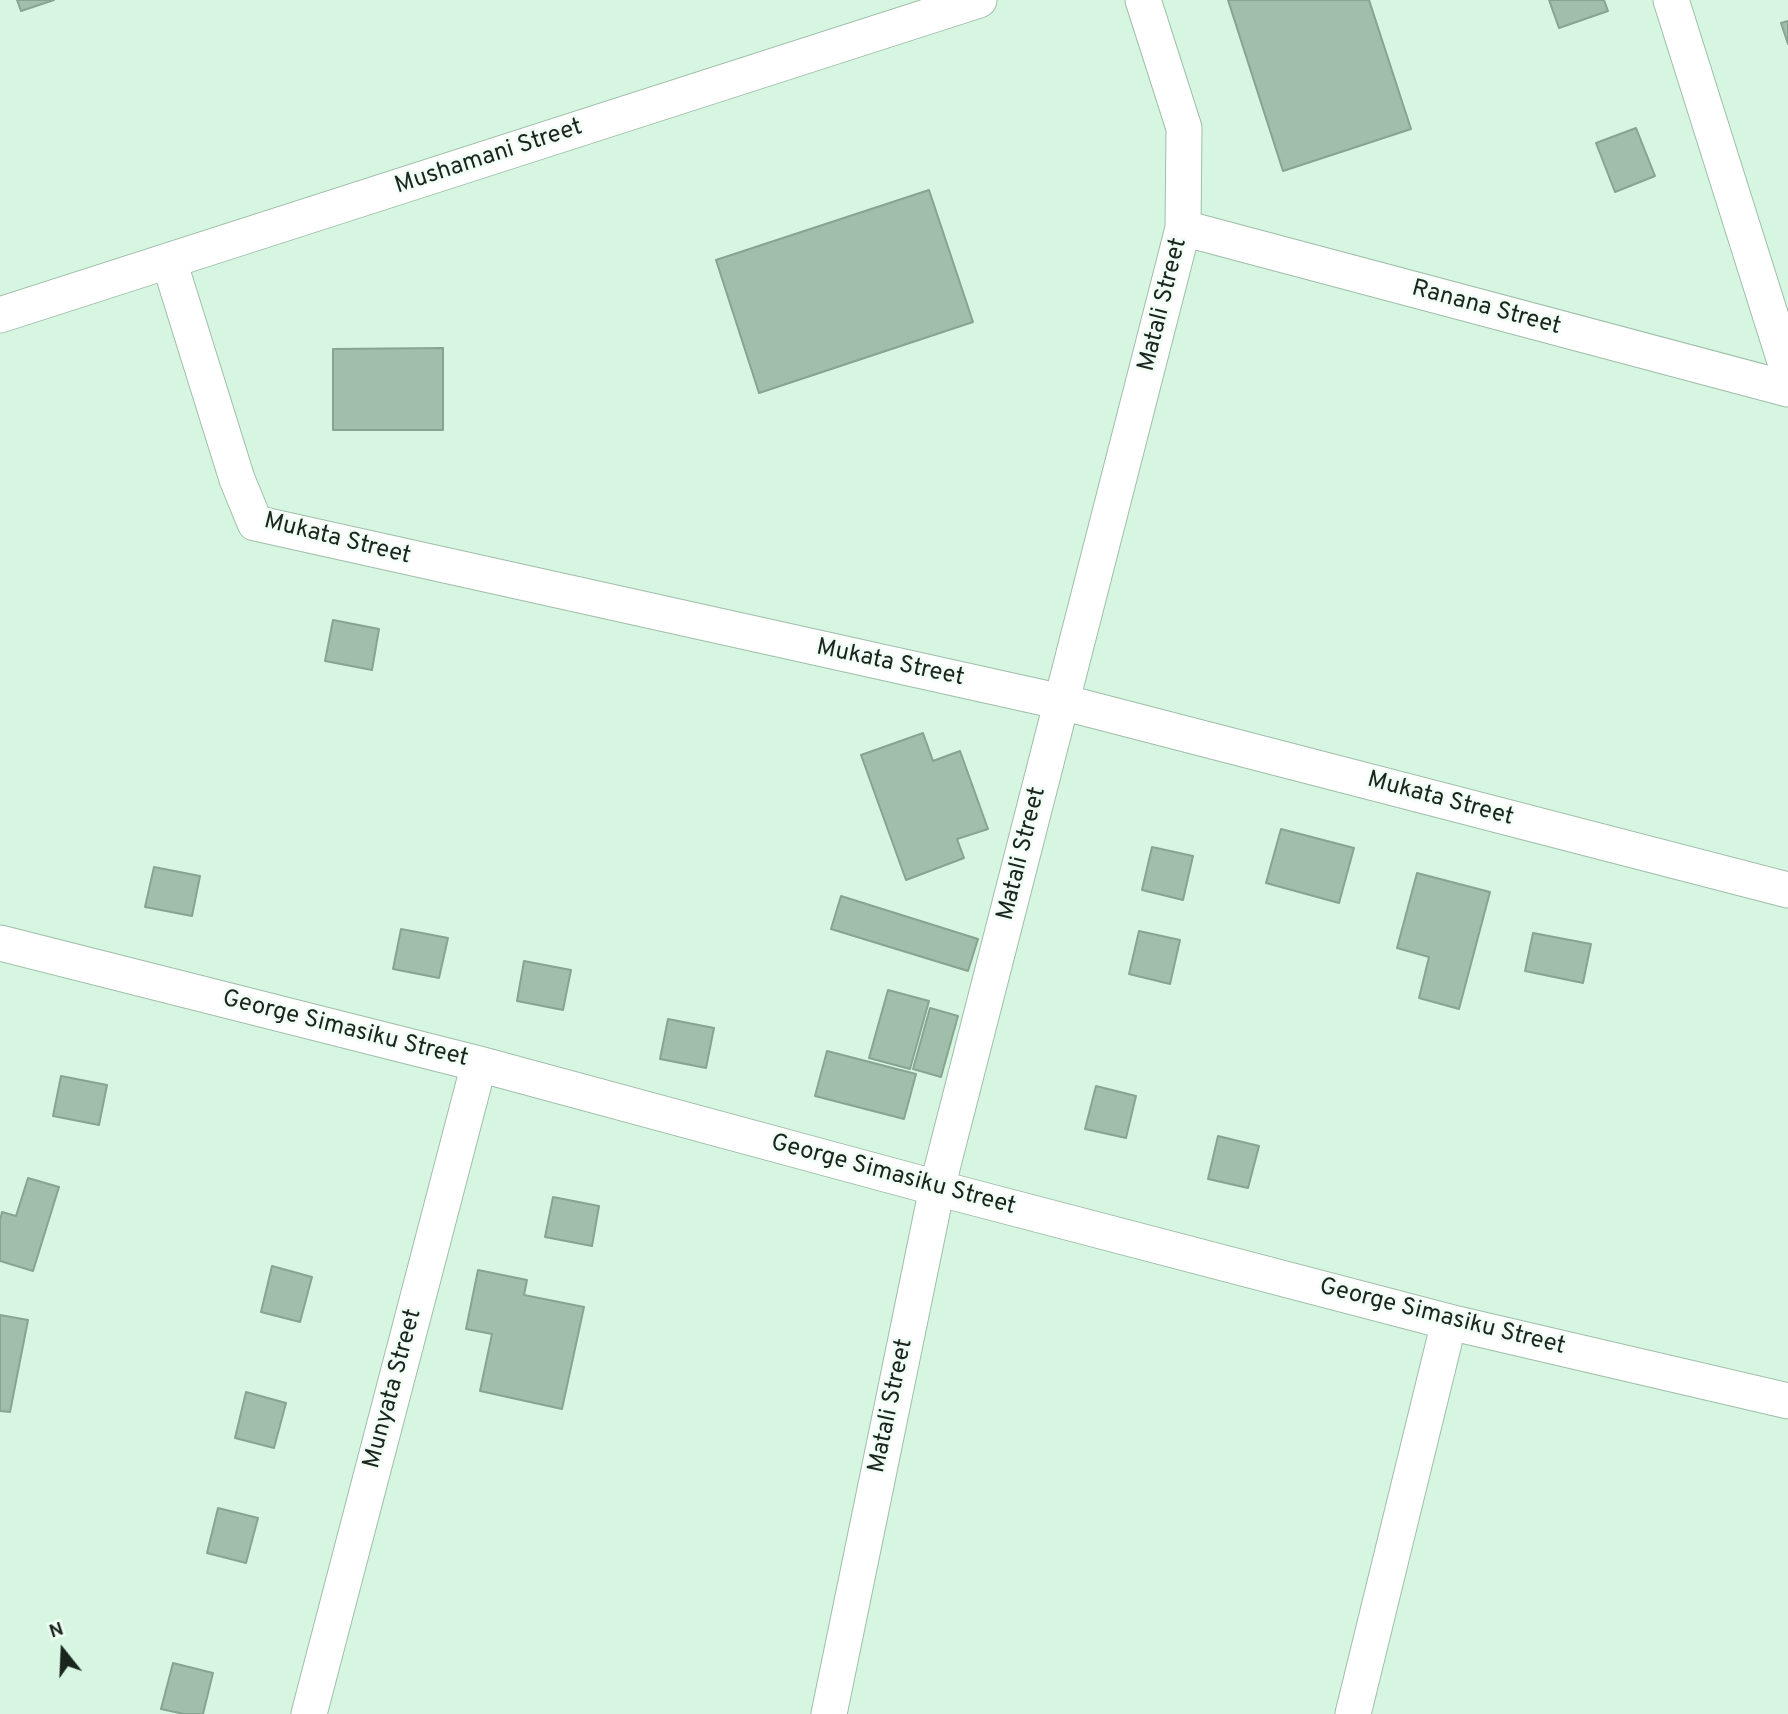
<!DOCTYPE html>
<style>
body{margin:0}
#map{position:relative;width:1788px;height:1714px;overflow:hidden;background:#d6f6e1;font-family:Overpass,sans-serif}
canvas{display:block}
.north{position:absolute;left:28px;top:1616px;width:70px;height:70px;-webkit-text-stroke:5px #f1fef5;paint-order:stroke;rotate:342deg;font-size:19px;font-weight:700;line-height:28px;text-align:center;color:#19251d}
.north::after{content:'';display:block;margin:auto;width:24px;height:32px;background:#19251d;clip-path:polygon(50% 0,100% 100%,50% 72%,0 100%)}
</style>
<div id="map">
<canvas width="1788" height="1714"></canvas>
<div class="north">N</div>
</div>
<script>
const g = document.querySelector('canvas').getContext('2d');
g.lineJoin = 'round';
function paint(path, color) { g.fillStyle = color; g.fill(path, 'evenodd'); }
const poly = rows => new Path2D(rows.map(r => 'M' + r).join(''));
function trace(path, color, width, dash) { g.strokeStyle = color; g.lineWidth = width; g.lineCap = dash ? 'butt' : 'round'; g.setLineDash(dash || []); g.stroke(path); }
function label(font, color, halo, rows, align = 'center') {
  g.font = font + ' Overpass,sans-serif'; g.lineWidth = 5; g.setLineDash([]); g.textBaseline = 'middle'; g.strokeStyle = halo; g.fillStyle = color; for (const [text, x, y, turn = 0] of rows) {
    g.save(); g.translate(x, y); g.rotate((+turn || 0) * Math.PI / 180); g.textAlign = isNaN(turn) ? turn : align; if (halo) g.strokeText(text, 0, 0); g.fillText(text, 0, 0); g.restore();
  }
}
const building = poly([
 [17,0,54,0,21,11,17,0],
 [1228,0,1369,0,1411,129,1283,171,1228,0],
 [1549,0,1604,0,1608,11,1559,28,1549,0],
 [1788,21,1788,44,1781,23,1788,21],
 [1636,128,1655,176,1615,192,1596,143,1636,128],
 [929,190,973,322,759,393,716,260,929,190],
 [443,348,443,430,333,430,333,349,443,348],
 [333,620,379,629,372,670,325,661,333,620],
 [923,733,933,761,960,751,988,829,957,839,964,858,906,880,861,755,923,733],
 [1281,829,1354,848,1339,903,1266,883,1281,829],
 [1152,847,1193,856,1183,900,1142,890,1152,847],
 [154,867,200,876,192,916,145,907,154,867],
 [1417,873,1490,892,1459,1009,1419,998,1429,957,1397,948,1417,873],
 [841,896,978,939,968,971,831,929,841,896],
 [401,929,448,938,439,978,393,969,401,929],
 [1139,931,1180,940,1170,984,1129,974,1139,931],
 [1533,933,1591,944,1583,983,1525,971,1533,933],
 [524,961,571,970,563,1010,517,1001,524,961],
 [888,990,929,1001,910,1069,869,1058,888,990],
 [930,1008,958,1016,941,1077,913,1069,930,1008],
 [668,1019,714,1028,706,1068,660,1059,668,1019],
 [827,1051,916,1074,904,1119,815,1096,827,1051],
 [61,1076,107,1085,99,1125,53,1116,61,1076],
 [1096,1086,1136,1096,1126,1138,1085,1129,1096,1086],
 [1218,1136,1259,1146,1248,1188,1208,1179,1218,1136],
 [28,1178,59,1187,33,1271,0,1261,0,1220,2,1212,16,1216,28,1178],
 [553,1197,599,1206,592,1246,545,1237,553,1197],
 [272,1266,312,1277,300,1322,261,1312,272,1266],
 [478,1270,527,1280,524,1295,584,1307,562,1409,480,1391,492,1334,466,1329,478,1270],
 [0,1315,28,1320,10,1412,0,1411,0,1315],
 [246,1392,286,1403,274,1448,235,1438,246,1392],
 [218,1508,258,1518,246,1563,207,1553,218,1508],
 [173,1663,213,1673,203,1714,184,1714,161,1709,173,1663]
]);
paint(building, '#a0bfab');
trace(building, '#86a490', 2);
const street = poly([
 [1671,0,1788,371],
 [1183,228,1788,389],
 [169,261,237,479,255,523,1062,702,1788,890],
 [0,315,979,0],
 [0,943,479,1064,937,1188,1449,1322,1788,1401],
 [309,1714,479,1064],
 [829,1714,937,1188,1183,228,1184,128,1143,0],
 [1353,1714,1449,1322]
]);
trace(street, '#9fbea9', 37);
trace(street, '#fff', 35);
label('24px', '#19251d', '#f1fef5', [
 ["Mushamani Street",489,158,-18],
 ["Matali Street",1164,305,-76],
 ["Ranana Street",1486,309,15],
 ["Mukata Street",337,540,14],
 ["Mukata Street",890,664,12],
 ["Mukata Street",1440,800,15],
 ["Matali Street",1023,854,-76],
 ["George Simasiku Street",345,1030,14],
 ["George Simasiku Street",893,1176,15],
 ["George Simasiku Street",1442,1318,14],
 ["Munyata Street",394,1389,-75],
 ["Matali Street",892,1406,-78]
]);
</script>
